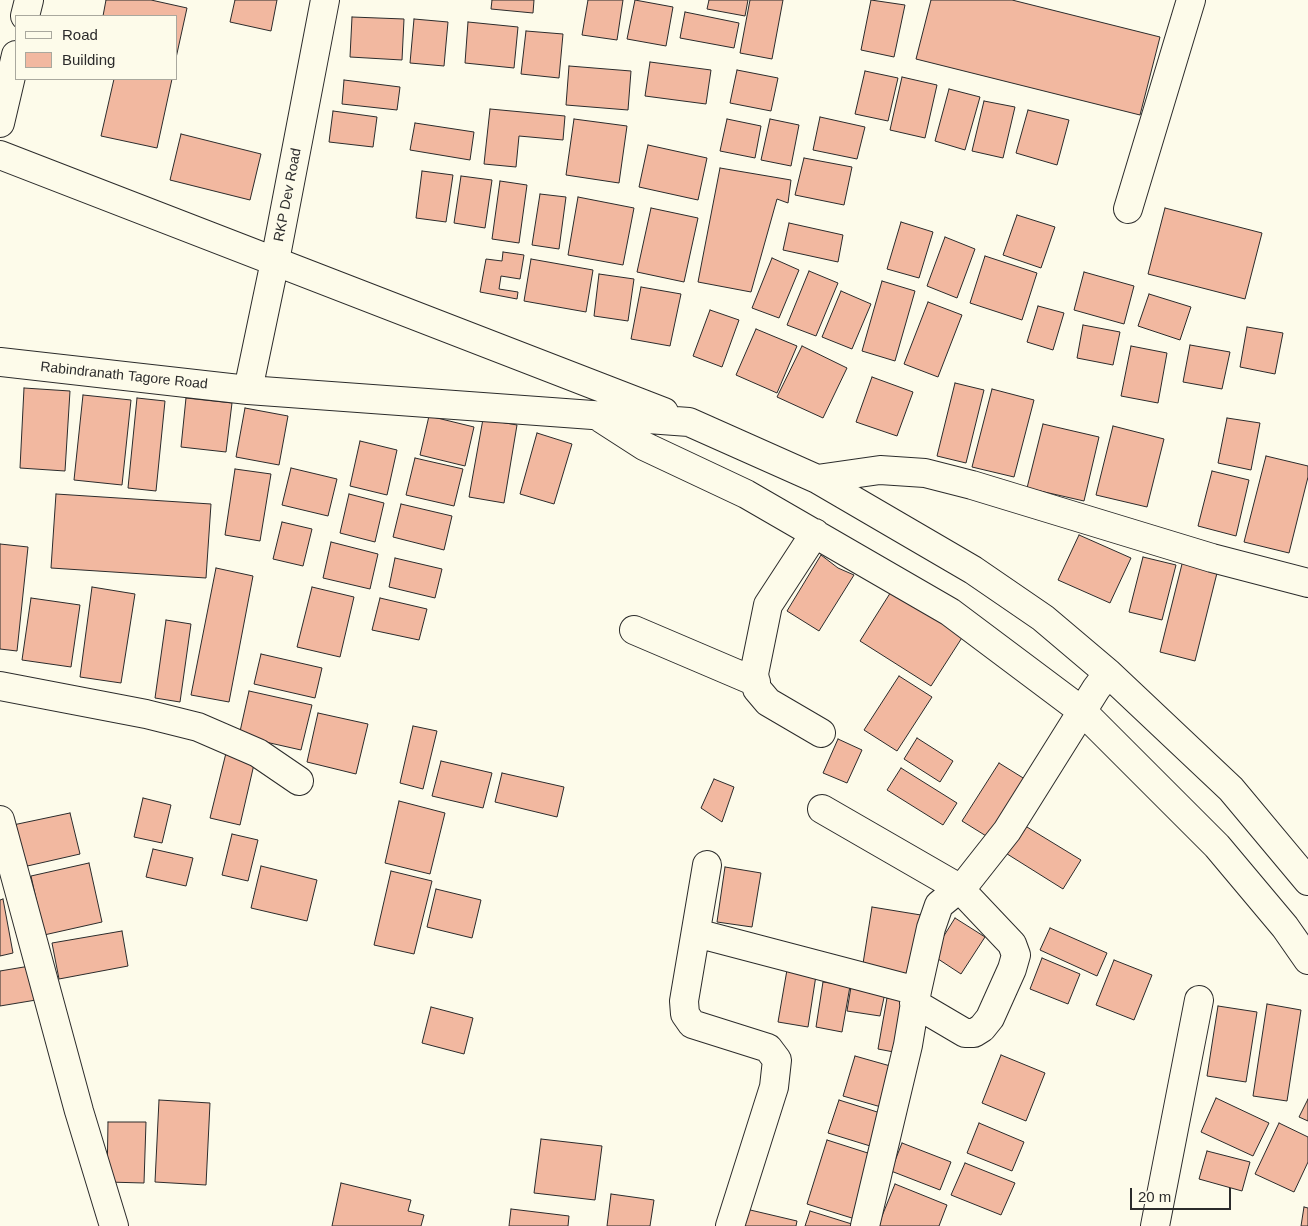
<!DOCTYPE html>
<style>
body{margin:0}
#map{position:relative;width:1308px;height:1226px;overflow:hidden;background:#fdfbea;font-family:Arial,sans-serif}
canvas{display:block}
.legend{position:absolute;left:15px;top:15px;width:162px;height:65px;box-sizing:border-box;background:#fdfbea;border:1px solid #a9a89e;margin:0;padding:6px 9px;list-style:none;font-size:15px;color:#2b2b2b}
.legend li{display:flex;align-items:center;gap:10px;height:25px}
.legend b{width:25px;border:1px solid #a9a89e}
.scale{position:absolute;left:1130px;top:1188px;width:101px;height:22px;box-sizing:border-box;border:2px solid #2b2b2b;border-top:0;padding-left:6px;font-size:15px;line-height:18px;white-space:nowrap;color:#2b2b2b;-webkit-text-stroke:4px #fdfbea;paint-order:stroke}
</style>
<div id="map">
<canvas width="1308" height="1226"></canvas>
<ul class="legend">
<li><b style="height:6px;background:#fdfbea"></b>Road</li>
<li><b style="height:14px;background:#f2b8a0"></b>Building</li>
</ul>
<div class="scale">20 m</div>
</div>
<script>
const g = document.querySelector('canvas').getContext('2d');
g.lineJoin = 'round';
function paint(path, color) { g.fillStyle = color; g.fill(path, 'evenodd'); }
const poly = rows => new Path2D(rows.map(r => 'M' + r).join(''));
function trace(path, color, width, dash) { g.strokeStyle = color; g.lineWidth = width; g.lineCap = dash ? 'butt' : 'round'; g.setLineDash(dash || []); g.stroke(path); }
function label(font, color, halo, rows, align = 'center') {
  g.font = font + ' Arial,sans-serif'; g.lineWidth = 4; g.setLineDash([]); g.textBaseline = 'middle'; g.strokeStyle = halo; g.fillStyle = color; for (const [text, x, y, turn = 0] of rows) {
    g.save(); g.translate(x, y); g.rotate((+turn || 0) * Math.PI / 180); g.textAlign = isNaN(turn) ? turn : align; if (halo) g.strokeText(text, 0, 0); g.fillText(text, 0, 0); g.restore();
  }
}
const building = poly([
 [106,0,151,0,187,8,176,58,176,16,103,16,106,0],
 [235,0,277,0,271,31,230,22,235,0],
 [492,0,534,0,533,13,491,9,492,0],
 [588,0,623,0,617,40,582,35,588,0],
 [635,0,673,7,666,46,627,39,635,0],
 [709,0,748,0,745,16,707,9,709,0],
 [750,0,783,0,772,59,740,53,750,0],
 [871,0,905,5,894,57,861,50,871,0],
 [931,0,1012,0,1160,37,1140,115,916,59,931,0],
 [685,12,739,23,734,48,680,38,685,12],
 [352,17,404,19,402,60,350,57,352,17],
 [414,19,448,22,444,66,410,63,414,19],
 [468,22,518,27,514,68,465,63,468,22],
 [526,31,563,34,559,78,521,74,526,31],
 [650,62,711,70,706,104,645,96,650,62],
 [569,66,631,71,628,110,566,105,569,66],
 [737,70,778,78,771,111,730,103,737,70],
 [865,71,898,78,888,121,855,114,865,71],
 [902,77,937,85,925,138,890,130,902,77],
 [114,79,172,79,157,148,101,136,114,79],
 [344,80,400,87,397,110,342,104,344,80],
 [949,89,980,97,965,150,935,141,949,89],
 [984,101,1015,107,1003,158,972,151,984,101],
 [490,109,565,116,563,140,519,136,516,167,484,164,490,109],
 [1028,110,1069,120,1057,165,1016,153,1028,110],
 [333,111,377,117,373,147,329,142,333,111],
 [820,117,865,127,857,159,813,150,820,117],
 [574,119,627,126,619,183,566,175,574,119],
 [727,119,761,126,755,158,720,151,727,119],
 [770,119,799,125,791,166,761,160,770,119],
 [415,123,474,132,470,160,410,150,415,123],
 [181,134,261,154,250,200,170,180,181,134],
 [648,145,707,158,698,200,639,187,648,145],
 [804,158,852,167,844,205,795,195,804,158],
 [720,168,791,180,788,203,777,199,751,292,698,282,720,168],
 [422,171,453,175,446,222,416,218,422,171],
 [461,176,492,180,485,228,454,223,461,176],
 [500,181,527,185,519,243,492,239,500,181],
 [540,194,566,197,559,249,532,245,540,194],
 [578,197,634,208,623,265,568,255,578,197],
 [651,208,698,218,684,282,637,272,651,208],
 [1165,208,1262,233,1245,299,1148,274,1165,208],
 [1017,215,1055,227,1041,268,1003,255,1017,215],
 [901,222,933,232,919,278,887,269,901,222],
 [789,223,843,235,838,262,783,250,789,223],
 [945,237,975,249,957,298,927,286,945,237],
 [503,252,524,255,520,279,501,276,499,289,518,292,517,299,480,292,486,259,502,261,503,252],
 [985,256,1037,273,1022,320,970,303,985,256],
 [772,258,799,270,779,318,752,308,772,258],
 [531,259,593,270,586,312,524,301,531,259],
 [809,271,838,283,816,336,787,325,809,271],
 [1084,272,1134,286,1124,324,1074,310,1084,272],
 [599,274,634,279,628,321,594,316,599,274],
 [882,281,915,291,895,361,862,351,882,281],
 [641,287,681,294,670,346,631,339,641,287],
 [841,291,871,304,852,349,822,337,841,291],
 [1149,294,1191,307,1180,340,1138,326,1149,294],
 [928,302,962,315,938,377,904,364,928,302],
 [1038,306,1064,313,1053,350,1027,342,1038,306],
 [710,310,739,320,722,367,693,356,710,310],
 [1083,325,1120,332,1113,365,1077,358,1083,325],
 [1247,327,1283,333,1275,374,1240,367,1247,327],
 [756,329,797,346,777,393,736,375,756,329],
 [1190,345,1230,352,1222,389,1183,382,1190,345],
 [802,346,847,368,823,418,777,397,802,346],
 [1131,346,1167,353,1158,403,1121,396,1131,346],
 [872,377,913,392,897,436,856,422,872,377],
 [955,383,984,390,966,463,937,456,955,383],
 [24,388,70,391,65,471,20,468,24,388],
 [992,389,1034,400,1014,477,972,467,992,389],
 [83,395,131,400,122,485,74,480,83,395],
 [137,398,165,401,156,491,128,488,137,398],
 [186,398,232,403,226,452,181,447,186,398],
 [245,408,288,416,279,465,236,457,245,408],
 [429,416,474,427,465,466,420,455,429,416],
 [1227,418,1260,423,1251,470,1218,463,1227,418],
 [483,419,517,425,504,503,469,497,483,419],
 [1043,424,1099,437,1084,501,1027,488,1043,424],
 [1113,426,1164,439,1147,507,1096,495,1113,426],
 [537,433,572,444,554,504,520,494,537,433],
 [360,441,397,450,387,495,350,486,360,441],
 [1266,456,1308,466,1308,477,1289,553,1244,542,1266,456],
 [415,458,463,469,454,506,406,495,415,458],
 [291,468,337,479,328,516,282,505,291,468],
 [235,469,271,474,260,541,225,535,235,469],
 [1212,471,1249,480,1236,536,1198,526,1212,471],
 [56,494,211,504,206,578,51,568,56,494],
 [349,494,384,503,375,542,340,533,349,494],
 [401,504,452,516,444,550,393,537,401,504],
 [282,522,312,529,303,566,273,559,282,522],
 [1079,535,1131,558,1110,603,1058,580,1079,535],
 [331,542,378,554,370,589,323,578,331,542],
 [0,544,28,547,17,651,0,649,0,544],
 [821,555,838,568,854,575,819,631,787,611,821,555],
 [1143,557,1176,565,1162,620,1129,612,1143,557],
 [395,558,442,569,435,598,389,587,395,558],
 [1183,560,1218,569,1195,661,1160,652,1183,560],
 [216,568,253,576,229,702,191,695,216,568],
 [92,587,135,594,121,683,80,677,92,587],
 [312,587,354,597,340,657,297,647,312,587],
 [894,587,965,633,931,686,860,641,894,587],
 [31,598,80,605,71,667,22,660,31,598],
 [380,598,427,609,419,640,372,630,380,598],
 [166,620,191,624,180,702,155,698,166,620],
 [261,654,322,668,315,698,254,684,261,654],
 [899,676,932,697,897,751,864,730,899,676],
 [249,691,312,705,301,750,239,736,249,691],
 [318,713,368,724,356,774,307,762,318,713],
 [413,726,437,731,423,789,400,783,413,726],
 [917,738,953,761,940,782,904,759,917,738],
 [838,739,862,750,847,783,823,773,838,739],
 [226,753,255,760,240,825,210,818,226,753],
 [441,761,492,773,483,808,432,796,441,761],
 [999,763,1028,781,991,839,962,821,999,763],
 [901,768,957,803,943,825,887,790,901,768],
 [502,773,564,787,557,817,495,802,502,773],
 [714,779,734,787,722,822,701,808,714,779],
 [143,798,171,805,162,843,134,837,143,798],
 [399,801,445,813,430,874,385,863,399,801],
 [70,813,80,854,23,867,13,825,70,813],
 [1022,824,1081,860,1063,889,1004,852,1022,824],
 [232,834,258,840,248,881,222,875,232,834],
 [153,849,193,858,186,886,146,877,153,849],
 [89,863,102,922,44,935,31,876,89,863],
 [261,866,317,880,307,921,251,908,261,866],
 [725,867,761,873,752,927,717,922,725,867],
 [391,871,432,881,414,954,374,945,391,871],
 [436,889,481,900,472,938,427,927,436,889],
 [3,899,13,953,0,956,0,900,3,899],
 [872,907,927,916,916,979,862,970,872,907],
 [955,918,985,937,961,974,932,955,955,918],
 [1050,928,1107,953,1097,976,1040,950,1050,928],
 [122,931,128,966,59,979,52,943,122,931],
 [1042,958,1080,974,1068,1004,1030,989,1042,958],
 [1114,960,1152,975,1134,1020,1096,1005,1114,960],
 [788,964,817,969,808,1027,778,1022,788,964],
 [30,966,36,1000,0,1006,0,971,30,966],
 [823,982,850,986,842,1032,816,1027,823,982],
 [851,987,885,993,880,1016,847,1011,851,987],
 [887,998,908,1001,899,1053,878,1049,887,998],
 [1267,1004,1301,1010,1287,1101,1253,1096,1267,1004],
 [1218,1006,1257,1012,1246,1082,1207,1076,1218,1006],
 [431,1007,473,1018,464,1054,422,1043,431,1007],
 [1001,1055,1045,1073,1026,1121,982,1103,1001,1055],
 [855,1056,901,1069,888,1109,843,1096,855,1056],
 [1216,1098,1269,1123,1253,1156,1201,1132,1216,1098],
 [1308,1099,1308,1121,1299,1117,1308,1099],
 [159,1100,210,1103,206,1185,155,1182,159,1100],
 [839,1100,890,1116,880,1149,828,1133,839,1100],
 [108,1122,146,1122,144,1183,107,1182,108,1122],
 [979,1123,1024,1142,1012,1171,967,1153,979,1123],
 [1279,1123,1308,1137,1308,1162,1294,1192,1255,1174,1279,1123],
 [541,1139,602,1146,595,1200,534,1193,541,1139],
 [827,1140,874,1155,855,1219,807,1204,827,1140],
 [902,1143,951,1162,940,1190,891,1171,902,1143],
 [1207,1151,1250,1162,1242,1191,1199,1179,1207,1151],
 [965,1163,1015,1183,1001,1215,951,1195,965,1163],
 [341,1183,411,1200,408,1211,424,1215,421,1226,332,1226,341,1183],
 [895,1184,947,1205,939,1226,878,1226,895,1184],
 [611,1194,654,1200,650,1226,607,1226,611,1194],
 [1304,1207,1308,1208,1308,1226,1301,1226,1304,1207],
 [511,1209,569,1216,568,1226,509,1226,511,1209],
 [746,1209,797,1221,796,1226,742,1226,746,1209],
 [810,1211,855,1225,855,1226,805,1226,810,1211]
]);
paint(building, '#f2b8a0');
trace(building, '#2b2b2b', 1);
const minor = poly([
 [25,16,29,0],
 [0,123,16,55],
 [0,155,664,412],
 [1128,209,1191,0],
 [0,362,248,390,689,422,817,479,973,570,1043,618,1108,673,1231,789,1308,881],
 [248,390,275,261,325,0],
 [599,417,644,446,746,494,950,612,1082,711,1217,846,1285,927,1308,960],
 [817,479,880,470,925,473,972,485,1212,558,1308,583],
 [815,533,768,605,754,674,757,689,768,702,821,733],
 [634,630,756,682],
 [0,686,146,714,198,727,258,753,299,781],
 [822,809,959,888,1012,944,1016,955,1012,969,990,1018,982,1028,974,1033,965,1033,914,1003],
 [0,820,79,1111,114,1226],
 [707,865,684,1001,685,1014,692,1024,768,1048,777,1060,774,1087,730,1226],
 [696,933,917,991,908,1045,865,1226],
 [917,991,931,928,939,905,966,883,1007,831,1096,689,1108,673],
 [1155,1226,1199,1000]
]);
trace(minor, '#2b2b2b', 30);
trace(minor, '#fdfbea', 28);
label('14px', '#2b2b2b', '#fdfbea', [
 ["RKP Dev Road",288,195,-79],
 ["Rabindranath Tagore Road",124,376,6]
]);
</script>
